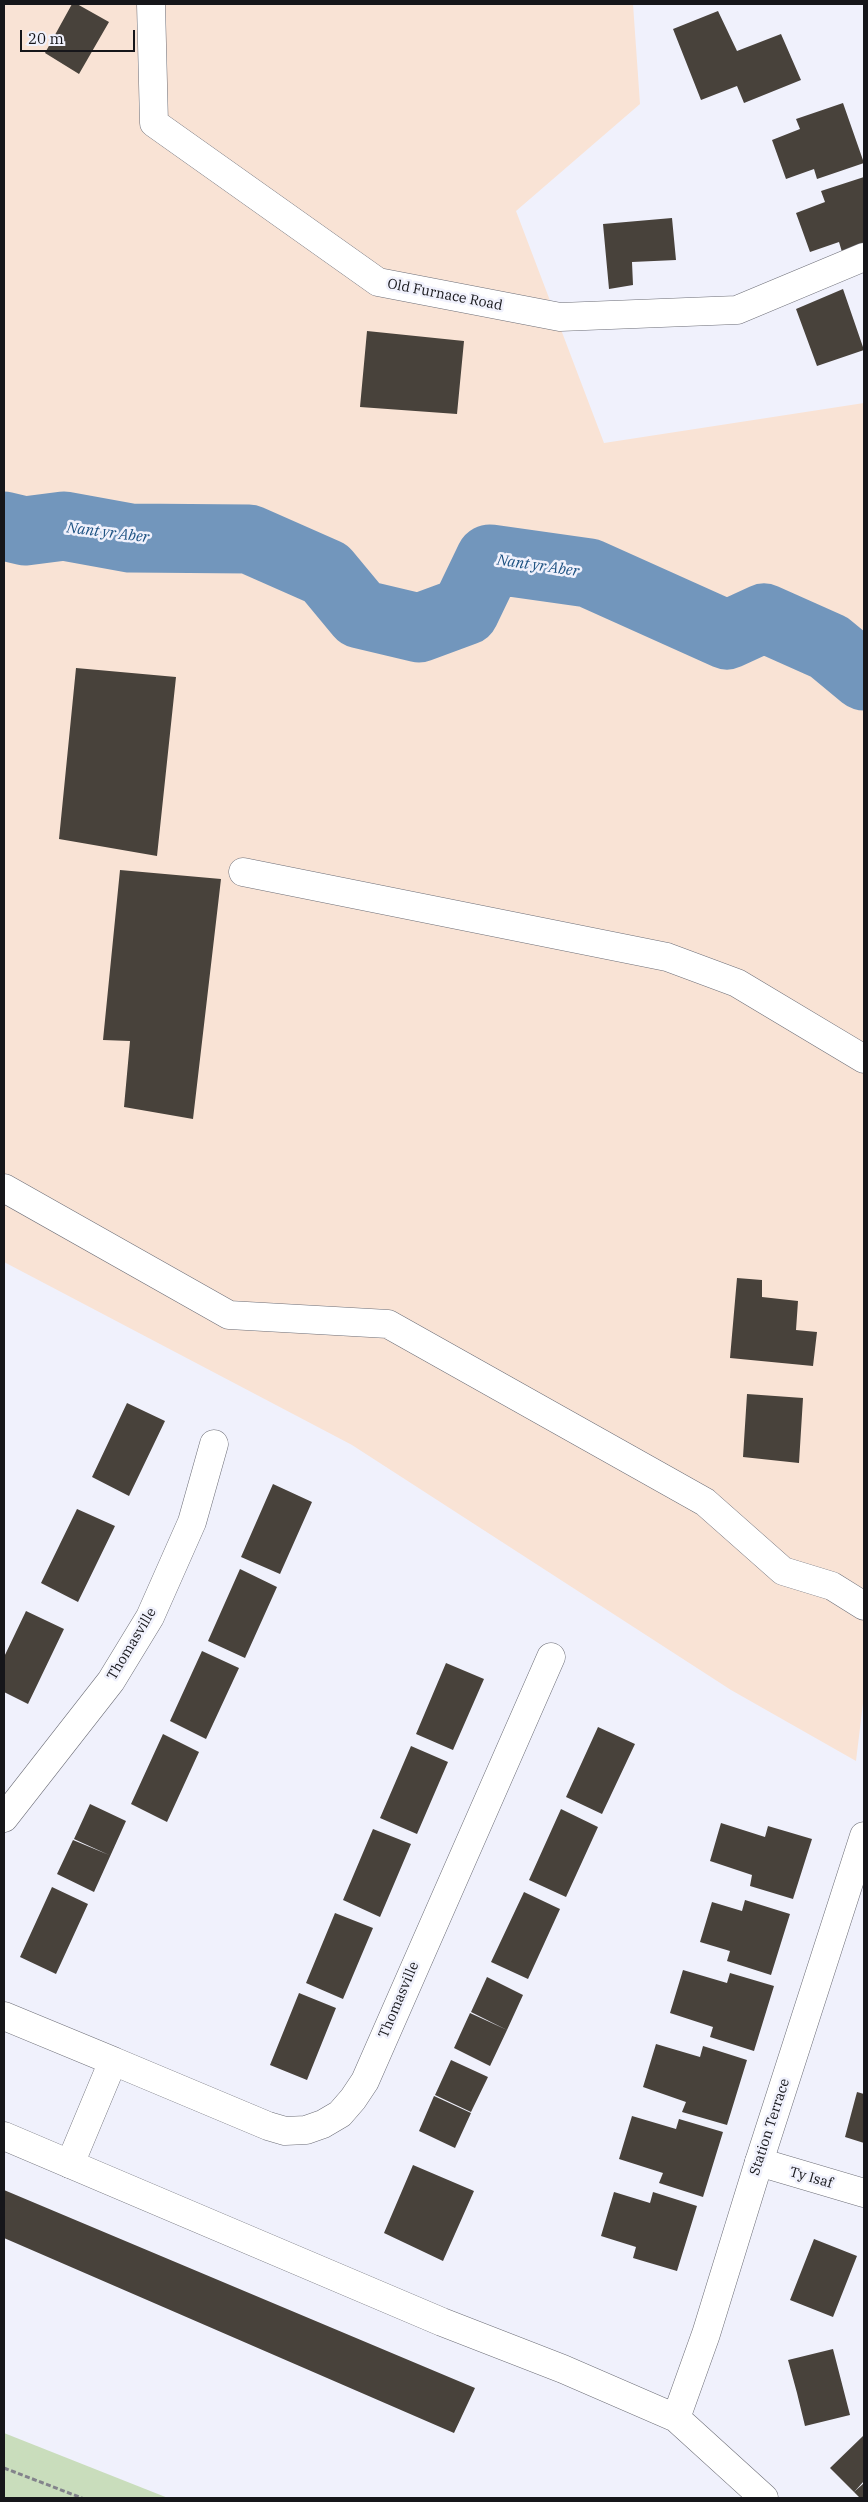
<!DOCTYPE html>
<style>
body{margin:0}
#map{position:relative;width:868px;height:2502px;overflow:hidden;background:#f0f1fc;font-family:"IBM Plex Serif",serif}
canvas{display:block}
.frame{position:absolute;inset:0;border:5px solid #16161a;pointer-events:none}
.scale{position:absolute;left:20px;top:30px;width:115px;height:22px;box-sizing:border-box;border:2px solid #16161a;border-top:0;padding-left:6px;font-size:15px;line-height:18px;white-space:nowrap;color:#16161a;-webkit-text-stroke:4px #f0f1fc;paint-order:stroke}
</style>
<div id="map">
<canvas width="868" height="2502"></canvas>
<div class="frame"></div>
<div class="scale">20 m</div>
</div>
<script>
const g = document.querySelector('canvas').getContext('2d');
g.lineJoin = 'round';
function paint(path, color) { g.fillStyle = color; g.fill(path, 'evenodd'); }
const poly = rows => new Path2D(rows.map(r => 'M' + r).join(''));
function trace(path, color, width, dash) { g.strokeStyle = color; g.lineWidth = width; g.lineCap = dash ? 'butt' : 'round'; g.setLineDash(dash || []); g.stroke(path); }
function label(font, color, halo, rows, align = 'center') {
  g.font = font + ' "IBM Plex Serif",serif'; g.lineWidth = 5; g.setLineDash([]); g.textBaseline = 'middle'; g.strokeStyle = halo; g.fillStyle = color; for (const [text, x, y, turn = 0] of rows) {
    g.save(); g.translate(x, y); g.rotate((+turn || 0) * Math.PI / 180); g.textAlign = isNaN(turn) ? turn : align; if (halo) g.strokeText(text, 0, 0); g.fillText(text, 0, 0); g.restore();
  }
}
paint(poly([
 [4,4,633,4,640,104,516,211,604,443,864,403,864,1695,856,1761,731,1690,352,1445,4,1262]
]), '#f9e3d5');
paint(poly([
 [4,2433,168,2498,4,2498]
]), '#c9ddbc');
trace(poly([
 [4,526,25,531,64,526,130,538,249,539,326,573,360,614,419,628,465,611,490,559,589,573,727,635,764,618,829,647,864,676]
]), '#7296bc', 69);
paint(poly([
 [72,4,77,4,109,22,79,74,45,53],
 [718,11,737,51,781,34,801,80,744,103,737,86,701,100,673,29],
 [843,103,864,163,817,179,814,169,786,179,772,140,800,129,796,119],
 [864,177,864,244,842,252,839,242,810,252,796,213,825,202,821,191],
 [672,218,676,260,632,262,633,285,609,289,603,224],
 [843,289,864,350,817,366,796,309],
 [367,331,464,341,457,414,360,407],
 [76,668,176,677,157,856,59,839],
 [120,870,221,879,193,1119,124,1107,130,1041,103,1040],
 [737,1278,762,1280,762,1297,798,1301,796,1330,817,1332,813,1366,730,1358],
 [747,1394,803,1398,799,1463,743,1457],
 [127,1403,165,1421,129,1496,92,1477],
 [273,1484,312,1502,280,1574,241,1557],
 [77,1509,115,1526,78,1602,41,1583],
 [240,1569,277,1587,245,1658,208,1641],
 [26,1611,64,1629,28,1704,4,1692,4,1657],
 [202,1651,239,1668,206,1739,170,1721],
 [446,1663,484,1679,453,1750,416,1734],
 [598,1727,635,1744,602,1814,566,1797],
 [163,1734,199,1752,167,1822,131,1804],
 [411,1746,448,1762,417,1834,380,1818],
 [90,1804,126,1821,94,1892,57,1874,73,1840,109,1855,74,1839],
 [561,1809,598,1827,566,1897,529,1880],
 [721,1823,765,1837,768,1826,812,1839,793,1899,750,1886,752,1875,710,1861],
 [373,1829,411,1844,380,1917,343,1900],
 [52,1887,88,1904,56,1974,20,1957],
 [524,1892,560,1909,528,1979,491,1962],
 [745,1900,790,1914,771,1975,727,1961,730,1951,700,1942,712,1902,742,1911],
 [335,1913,373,1928,343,1999,306,1983],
 [683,1970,727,1983,730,1973,774,1986,754,2051,710,2037,713,2027,670,2013],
 [487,1977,523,1995,507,2030,471,2012],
 [299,1993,336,2008,307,2080,270,2065],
 [470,2013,507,2030,490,2066,454,2048],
 [656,2044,700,2057,703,2046,747,2060,727,2125,682,2112,686,2102,643,2087],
 [451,2060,488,2077,471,2112,435,2095],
 [857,2092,864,2094,864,2143,845,2137],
 [434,2096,471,2113,455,2148,419,2131],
 [632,2116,676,2129,679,2119,723,2132,703,2197,659,2183,663,2173,619,2159],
 [413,2165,474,2191,443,2261,384,2233],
 [4,2190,475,2388,454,2433,4,2238],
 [614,2192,650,2203,653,2192,697,2206,677,2271,633,2258,636,2247,601,2236],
 [814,2239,857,2256,833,2317,790,2300],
 [833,2349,850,2415,805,2426,797,2393,802,2391,797,2393,788,2360],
 [863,2436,864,2481,854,2492,830,2468],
 [864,2483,864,2498,860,2498,854,2492]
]), '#48423b');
const minor = poly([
 [151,4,154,123,378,282,560,317,737,310,864,257],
 [243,872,667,957,737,983,864,1059],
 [4,1188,229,1315,388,1324,705,1502,783,1571,832,1586,864,1606],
 [4,1818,111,1681,150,1617,192,1522,214,1444],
 [4,2016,113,2061,70,2164],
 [113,2061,268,2126,285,2131,306,2130,323,2124,340,2114,353,2099,365,2081,551,1657],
 [759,2162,864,2193]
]);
const major = poly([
 [4,2136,442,2322,563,2369,676,2418,764,2498],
 [676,2418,706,2334,759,2162,864,1836]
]);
trace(minor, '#6d6e77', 29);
trace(major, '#6d6e77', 29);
trace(poly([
 [4,2468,82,2498]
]), '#83838b', 3, [5, 2.5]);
trace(minor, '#fff', 28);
trace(major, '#fff', 28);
label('14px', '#16161a', '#f0f1fc', [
 ["Old Furnace Road",445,295,11],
 ["Thomasville",132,1644,-59],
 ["Thomasville",399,2000,-67],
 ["Station Terrace",770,2127,-72],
 ["Ty Isaf",811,2178,16]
]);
label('italic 15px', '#1b5081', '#f0f1fc', [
 ["Nant yr Aber",108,533,7],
 ["Nant yr Aber",538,566,8]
]);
</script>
